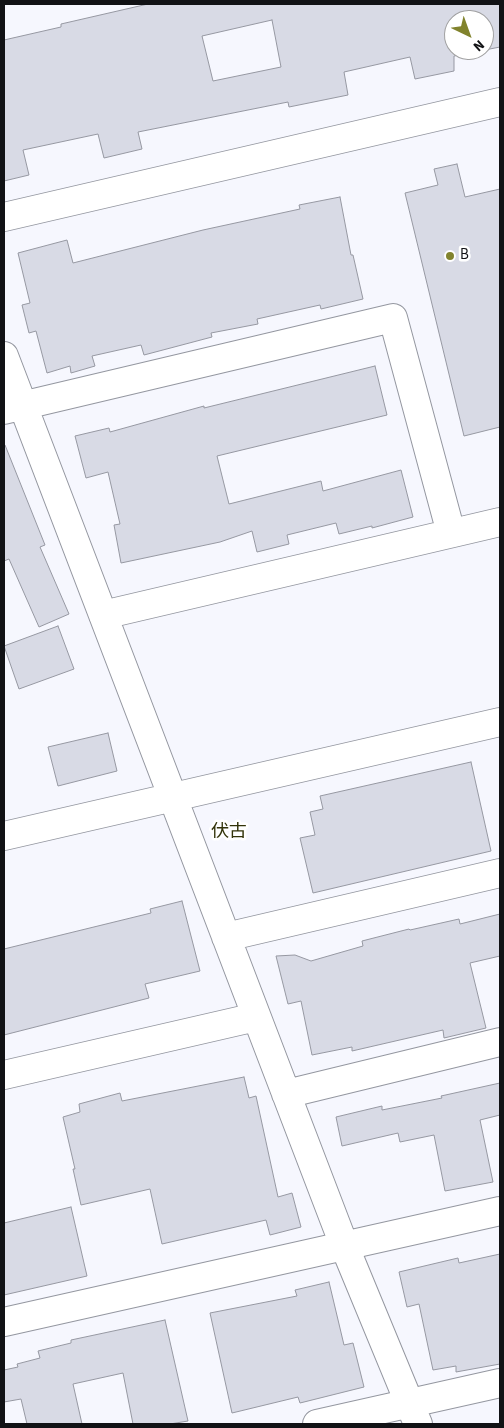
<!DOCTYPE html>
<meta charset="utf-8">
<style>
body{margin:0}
#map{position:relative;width:504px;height:1428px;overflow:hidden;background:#f6f7fe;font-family:"Source Sans 3",sans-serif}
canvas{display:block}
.frame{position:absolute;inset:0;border:5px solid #111215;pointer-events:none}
.north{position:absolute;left:444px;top:10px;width:50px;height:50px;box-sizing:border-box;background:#fff;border:1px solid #a0a0a1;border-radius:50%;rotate:138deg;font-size:14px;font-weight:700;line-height:20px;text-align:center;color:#111215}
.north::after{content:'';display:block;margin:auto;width:18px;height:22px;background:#81832d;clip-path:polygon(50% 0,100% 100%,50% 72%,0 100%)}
</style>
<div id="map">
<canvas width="504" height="1428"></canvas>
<div class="frame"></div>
<div class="north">N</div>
</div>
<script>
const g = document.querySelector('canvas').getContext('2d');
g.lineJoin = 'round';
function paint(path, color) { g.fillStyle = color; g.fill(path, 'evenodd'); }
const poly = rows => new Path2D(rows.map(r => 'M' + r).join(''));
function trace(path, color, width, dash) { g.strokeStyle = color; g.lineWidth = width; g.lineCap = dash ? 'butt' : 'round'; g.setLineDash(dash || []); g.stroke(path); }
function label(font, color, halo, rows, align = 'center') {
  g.font = font + ' "Source Sans 3","Noto Sans JP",sans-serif'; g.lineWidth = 5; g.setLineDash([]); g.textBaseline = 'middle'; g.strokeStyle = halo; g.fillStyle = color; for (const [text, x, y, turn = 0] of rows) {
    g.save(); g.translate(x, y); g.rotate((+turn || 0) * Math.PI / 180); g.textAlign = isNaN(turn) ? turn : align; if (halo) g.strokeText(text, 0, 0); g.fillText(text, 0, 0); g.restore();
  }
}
const building = poly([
 [148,4,500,4,500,47,454,56,454,71,415,79,410,57,344,72,348,95,289,107,288,102,138,132,142,149,104,158,98,134,23,150,29,175,4,181,4,40,61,27,61,24,148,4],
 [272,20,281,67,213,81,202,36,272,20],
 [454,20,484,20,484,50,454,50,454,20],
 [457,164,465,197,500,189,500,427,464,436,405,193,438,185,434,169,457,164],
 [340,197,351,255,353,255,363,299,321,309,320,305,257,319,258,324,211,333,212,337,144,355,141,345,92,356,95,366,71,373,70,366,47,373,36,331,29,333,22,305,30,303,18,253,67,240,73,263,203,230,300,209,299,205,340,197],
 [375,366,387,415,217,456,229,504,321,481,323,491,401,470,413,517,372,528,372,526,339,534,336,523,287,535,289,544,257,552,252,531,220,542,121,563,114,525,120,524,108,472,86,478,75,436,109,428,110,432,204,406,204,408,375,366],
 [4,445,5,445,45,545,40,547,69,614,39,627,9,559,4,561,4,445],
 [58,626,74,669,19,689,4,646,58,626],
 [108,733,117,771,58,786,48,747,108,733],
 [471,762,491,851,313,893,300,838,315,835,310,812,323,809,320,796,471,762],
 [182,901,200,971,145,984,149,998,4,1035,4,949,151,913,150,909,182,901],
 [500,914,500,956,470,963,486,1028,444,1038,443,1030,352,1051,352,1047,312,1055,301,1001,288,1004,276,956,295,955,311,961,363,946,362,941,409,929,410,930,459,919,460,924,500,914],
 [244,1077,249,1098,256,1096,278,1197,292,1193,301,1227,270,1235,266,1220,162,1244,150,1189,81,1205,73,1169,75,1169,63,1117,80,1112,79,1104,120,1093,122,1101,244,1077],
 [500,1083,500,1115,480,1120,493,1182,445,1191,434,1135,400,1142,398,1133,342,1146,336,1117,382,1106,382,1110,442,1098,441,1096,500,1083],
 [71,1207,87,1276,4,1295,4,1223,71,1207],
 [500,1254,500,1364,456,1372,456,1366,433,1370,419,1304,407,1307,399,1272,458,1258,459,1263,500,1254],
 [329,1282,344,1345,353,1343,364,1387,300,1403,298,1397,232,1413,210,1313,297,1296,295,1290,329,1282],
 [165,1320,188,1421,170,1424,133,1424,123,1373,73,1384,82,1424,27,1424,21,1399,4,1402,4,1370,18,1367,17,1364,40,1358,38,1351,71,1343,71,1340,165,1320]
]);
paint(building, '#d8dae5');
trace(building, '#9698a2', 1);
const minor = poly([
 [4,217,500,102],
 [4,356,344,1245,418,1424],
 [4,410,393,318,451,533],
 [103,615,500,522],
 [4,836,500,722],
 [226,937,500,873],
 [4,1075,256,1017],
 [286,1094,500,1042],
 [4,1322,500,1211],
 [317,1424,500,1383]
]);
trace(minor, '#9497a0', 30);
trace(minor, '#fff', 28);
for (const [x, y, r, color] of [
 [450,256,5,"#81832d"]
]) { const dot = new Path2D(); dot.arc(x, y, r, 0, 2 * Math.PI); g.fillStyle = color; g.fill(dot); trace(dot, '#fff', 2); }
label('15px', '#111215', '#fff', [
 ["B",460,256]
], 'left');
label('18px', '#323309', '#fff', [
 ["伏古",229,833]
]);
</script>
